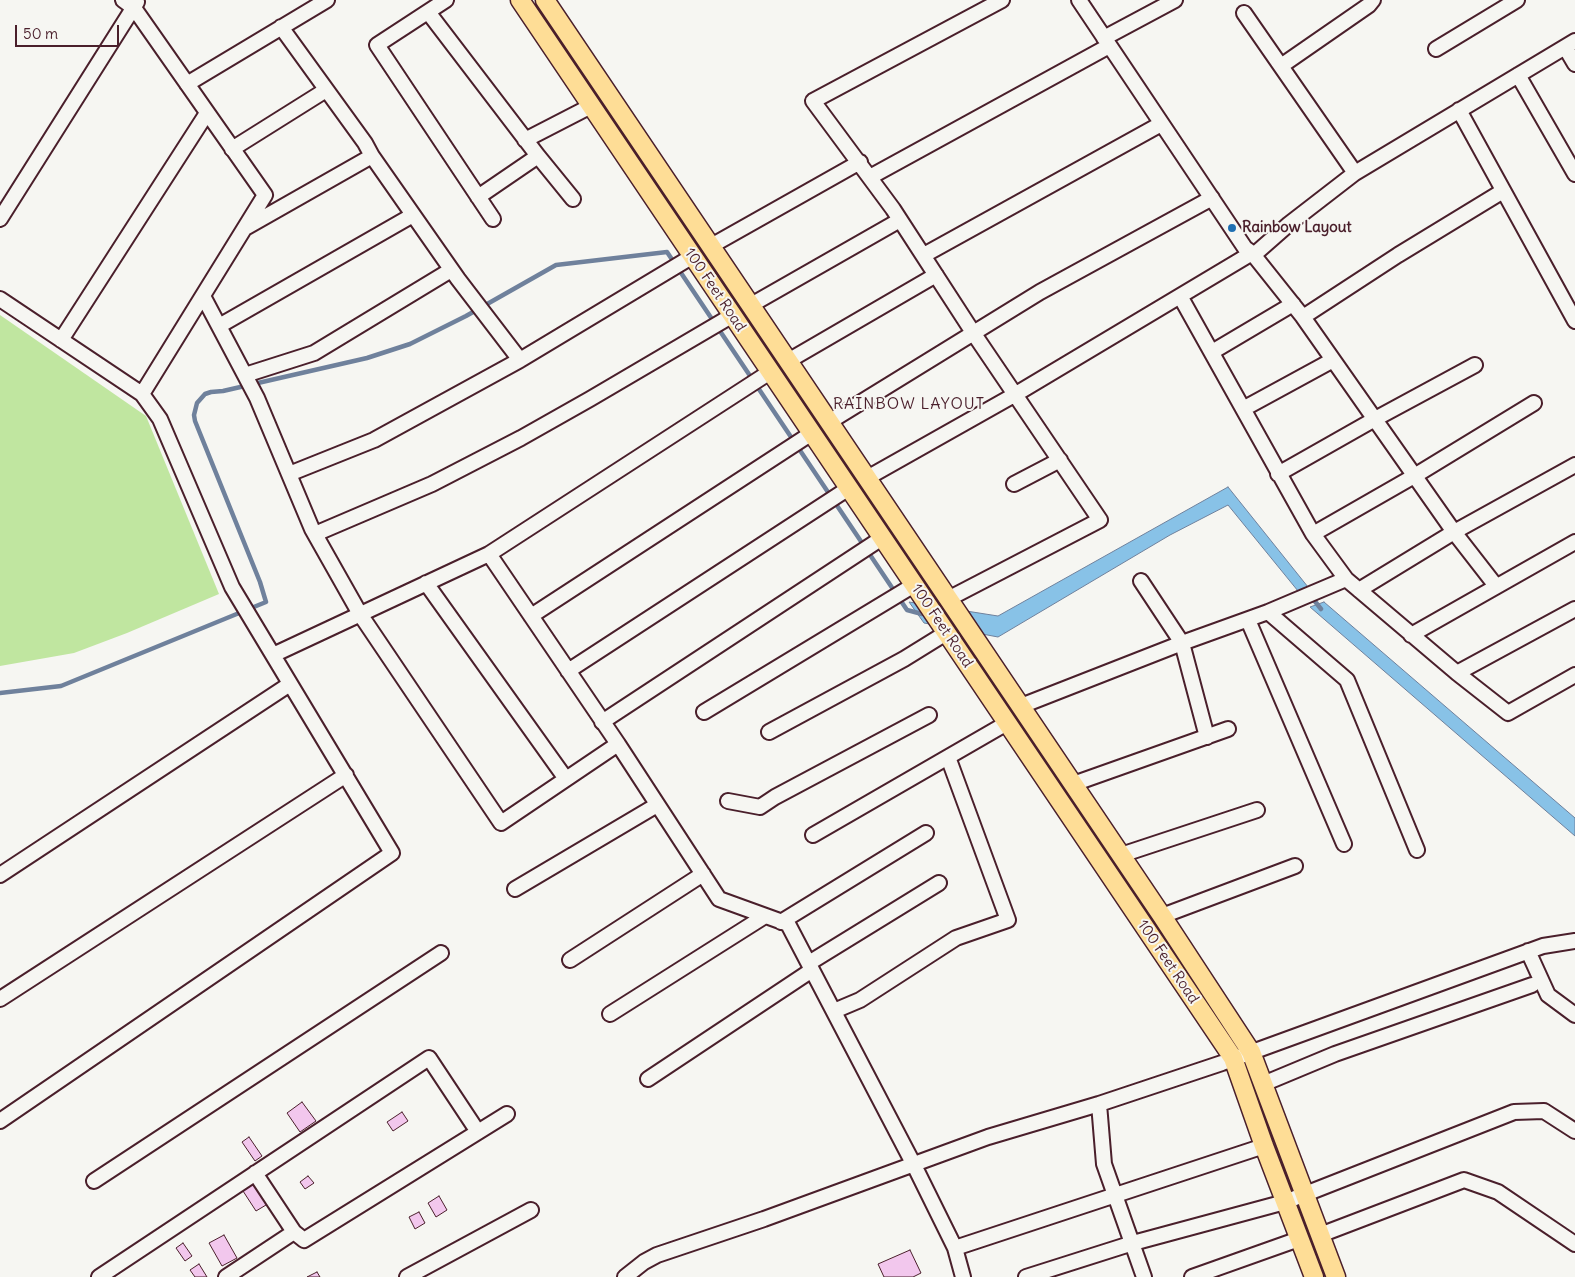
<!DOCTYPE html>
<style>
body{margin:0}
#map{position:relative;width:1575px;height:1277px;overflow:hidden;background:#f6f6f2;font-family:Delius,sans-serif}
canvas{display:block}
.scale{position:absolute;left:15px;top:25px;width:104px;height:22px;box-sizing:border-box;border:2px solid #4a1f2b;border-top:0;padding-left:6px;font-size:15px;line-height:18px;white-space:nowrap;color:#4a1f2b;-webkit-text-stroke:4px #f6f6f2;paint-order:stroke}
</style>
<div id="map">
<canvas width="1575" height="1277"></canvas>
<div class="scale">50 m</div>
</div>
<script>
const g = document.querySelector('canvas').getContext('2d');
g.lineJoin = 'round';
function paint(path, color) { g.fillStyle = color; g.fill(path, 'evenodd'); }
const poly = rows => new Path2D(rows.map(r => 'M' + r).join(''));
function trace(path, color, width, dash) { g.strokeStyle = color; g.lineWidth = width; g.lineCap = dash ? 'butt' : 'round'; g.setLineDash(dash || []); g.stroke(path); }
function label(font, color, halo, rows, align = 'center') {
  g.font = font + ' Delius,sans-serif'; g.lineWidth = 4; g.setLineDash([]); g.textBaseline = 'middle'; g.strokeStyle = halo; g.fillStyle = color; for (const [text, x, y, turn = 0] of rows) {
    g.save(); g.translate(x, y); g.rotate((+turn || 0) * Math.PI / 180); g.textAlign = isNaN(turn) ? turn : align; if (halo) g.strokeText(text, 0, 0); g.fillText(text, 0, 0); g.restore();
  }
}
paint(poly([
 [0,315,146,416,219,594,127,633,74,653,0,666]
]), '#c0e6a0');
const water = poly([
 [1228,487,1308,587,1298,591,1228,505,1170,535,998,637,924,623,909,602,998,616,1228,487],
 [1324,602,1575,818,1575,836,1310,607,1324,602]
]);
paint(water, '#88c2e7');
trace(water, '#6f819c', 1);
trace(poly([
 [1310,595,1321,609],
 [0,693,61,686,266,602,260,582,195,421,194,415,197,403,205,394,211,392,223,391,367,358,410,344,466,316,556,265,667,252,907,610,922,614]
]), '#6f819c', 4.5);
const building = poly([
 [302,1102,316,1121,300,1132,287,1113,302,1102],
 [402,1112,408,1121,393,1131,387,1122,402,1112],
 [249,1137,262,1156,255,1161,242,1142,249,1137],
 [308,1176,314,1183,305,1189,300,1182,308,1176],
 [258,1181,271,1202,256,1211,243,1191,258,1181],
 [439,1196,447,1210,436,1217,428,1203,439,1196],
 [419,1212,425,1223,415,1229,409,1217,419,1212],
 [224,1235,237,1258,222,1266,209,1243,224,1235],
 [183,1243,192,1256,185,1261,176,1248,183,1243],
 [910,1250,921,1273,913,1277,884,1277,878,1264,910,1250],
 [199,1264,207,1277,195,1277,190,1270,199,1264],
 [317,1272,320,1277,307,1277,317,1272]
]);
paint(building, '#f2c7ed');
trace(building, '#4a1f2b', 1);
const minor = poly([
 [123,0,134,8,265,195,142,394],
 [446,0,377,45,493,219],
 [1079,0,1245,248,1252,253,1303,317,1454,532,1496,586],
 [428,12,538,156,478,197],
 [1244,13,1355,173],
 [281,27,365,143,372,156,458,279,520,360,693,256],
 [1104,38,1175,0],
 [1565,47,1575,64],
 [1436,49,1517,0],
 [1281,66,1369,5,1373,0],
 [1518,75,1575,174],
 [187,84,327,0],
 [1459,110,1575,321],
 [525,140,591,106],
 [232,149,326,90],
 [538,156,573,199],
 [870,177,1109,46],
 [0,219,137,2],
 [247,227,372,156],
 [711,246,860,162],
 [924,255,1161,124],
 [203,296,257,398,312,529,360,614,501,823,618,744,489,554],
 [1180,296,1313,534,1346,579,1457,673,1508,713,1575,675],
 [0,299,142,394,160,419,232,587,392,853,0,1121],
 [751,305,900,220],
 [1303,317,1398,255,1503,191],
 [219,326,413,215],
 [61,340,207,113],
 [1212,352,1293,304],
 [788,361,936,275],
 [245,375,314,353,451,270],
 [1243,409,1333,360],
 [829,422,1040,292,1212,198],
 [289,474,374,440,520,360],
 [1278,474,1375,419,1475,365],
 [867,478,1016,394,1252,253,1256,253,1289,224,1355,173,1575,41],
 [1014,484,1060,460],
 [315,534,432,484,521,438,590,399,733,315],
 [1313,534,1416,475,1534,403],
 [426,583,566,779],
 [1359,590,1454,532,1575,465],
 [948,599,1100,520,974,334,893,209,813,101,1002,0],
 [1268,612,1347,680,1417,850],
 [531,616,812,433],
 [1248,620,1344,844],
 [1411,635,1575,542],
 [273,655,489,554,770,372],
 [568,671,849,488],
 [1457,673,1575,609],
 [1021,706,1182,643,1141,581],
 [704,712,914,585],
 [602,722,882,538],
 [769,732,904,659,946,633],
 [1207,737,1182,643,1268,612,1346,579],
 [618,744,719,899,788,924,914,1165,955,1248,963,1277],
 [1073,784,1228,729],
 [728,801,760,807,775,797,929,715],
 [813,835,1007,723],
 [1121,855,1257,810],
 [0,875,290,684],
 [515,889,657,805],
 [1162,916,1295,866],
 [781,922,926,833],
 [1528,951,1548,995,1575,1015],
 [570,960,703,874],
 [809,963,939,883],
 [0,999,346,775],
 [834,1011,860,1000,956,938,1008,920,948,757],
 [610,1014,765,916],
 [648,1079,812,970],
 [1263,1084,1335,1054,1532,985],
 [1099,1104,1104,1164,1144,1277],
 [255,1173,294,1232],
 [94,1181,441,953],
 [1320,1235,1464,1180,1498,1192,1575,1244],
 [955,1248,1264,1146],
 [99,1277,429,1058,478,1132],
 [226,1277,294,1232,304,1240,507,1114],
 [407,1277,531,1210],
 [625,1277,644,1262,657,1255,764,1219,988,1137,1099,1104,1222,1063,1543,946,1575,941],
 [1026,1277,1133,1243,1285,1202,1514,1112,1544,1111,1575,1131],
 [1192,1277,1299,1239]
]);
const major = poly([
 [520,0,1233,1058,1264,1146,1314,1277],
 [545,0,1162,916,1251,1052,1336,1277]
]);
trace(minor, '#4a1f2b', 18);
trace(major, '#4a1f2b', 21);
trace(minor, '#f6f6f2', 14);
trace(major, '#fedd96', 18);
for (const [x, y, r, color] of [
 [1232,228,5,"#1f6fb2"]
]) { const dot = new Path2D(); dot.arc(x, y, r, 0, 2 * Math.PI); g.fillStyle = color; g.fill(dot); trace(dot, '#f6f6f2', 2); }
label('bold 15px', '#4a1f2b', '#f6f6f2', [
 ["Rainbow Layout",1242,228]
], 'left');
label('15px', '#4a1f2b', '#f6f6f2', [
 ["100 Feet Road",715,290,56],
 ["100 Feet Road",942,626,56],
 ["100 Feet Road",1168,962,56]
]);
g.letterSpacing = '1px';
label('16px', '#4a1f2b', '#f6f6f2', [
 ["RAINBOW LAYOUT",909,404]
]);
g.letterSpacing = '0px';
</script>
